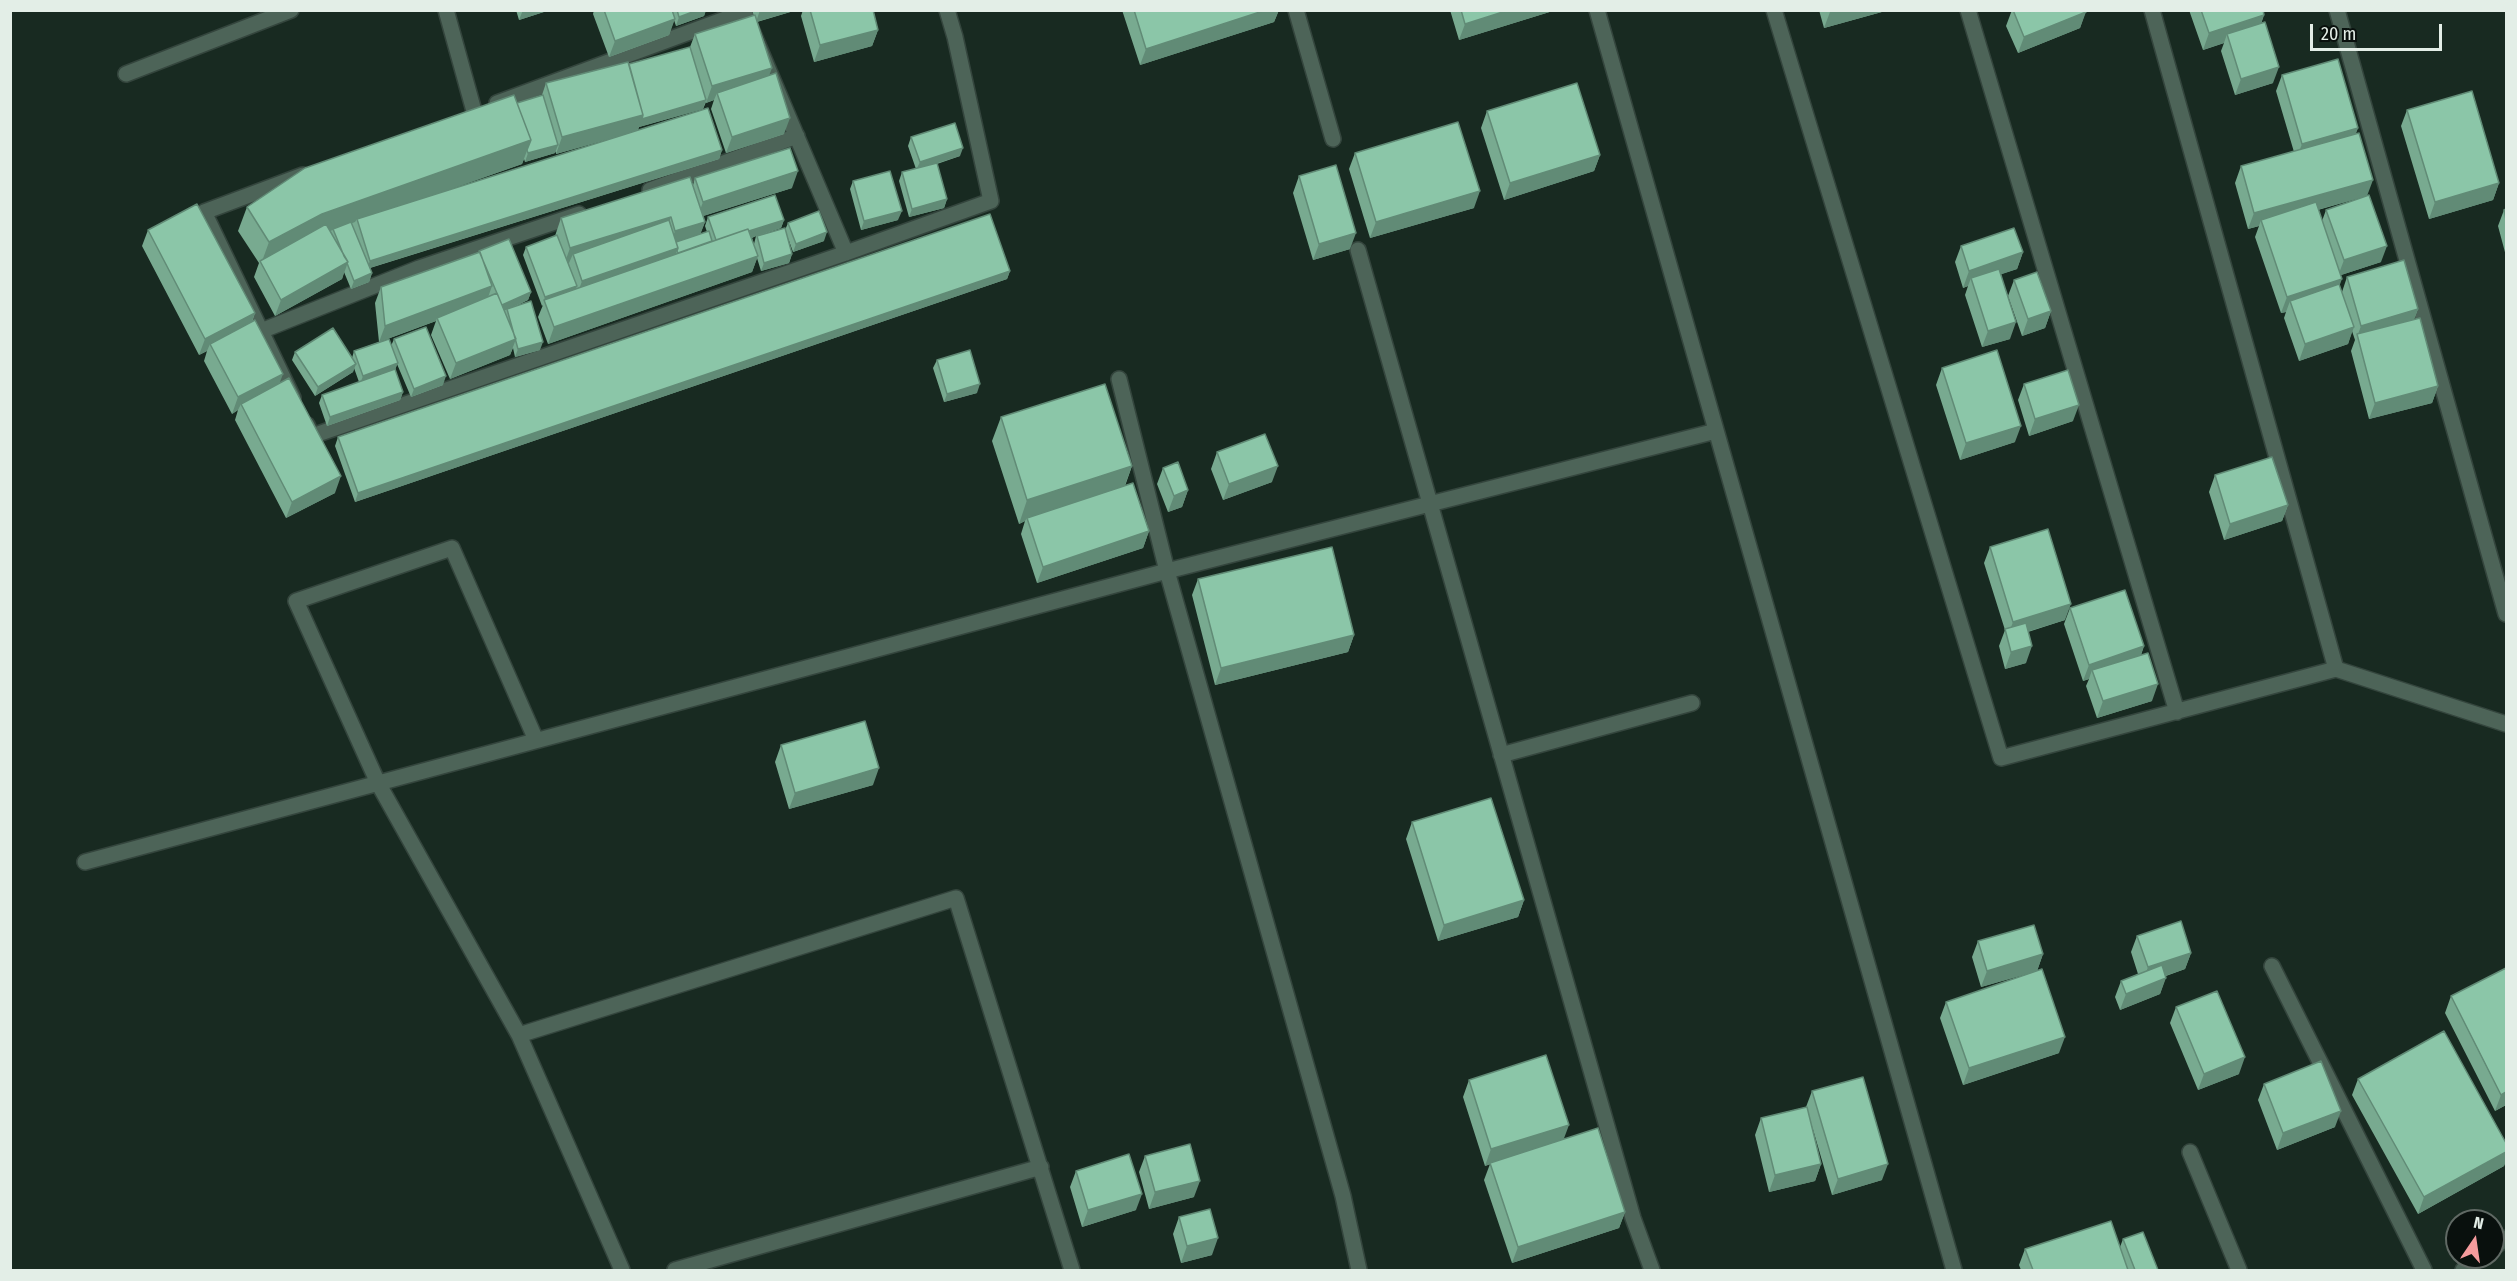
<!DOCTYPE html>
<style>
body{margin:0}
#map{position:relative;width:2517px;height:1281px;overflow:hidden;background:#182a21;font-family:"Fira Sans Condensed",sans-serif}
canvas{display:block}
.frame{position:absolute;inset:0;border:12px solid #e3eee7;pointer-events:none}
.north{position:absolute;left:2445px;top:1209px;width:60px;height:60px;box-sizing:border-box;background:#09100d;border:2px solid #606964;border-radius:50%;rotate:13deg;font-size:16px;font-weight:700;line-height:24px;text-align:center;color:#e3eee7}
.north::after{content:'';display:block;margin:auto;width:21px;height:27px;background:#f59b9d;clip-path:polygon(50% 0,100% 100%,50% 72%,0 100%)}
.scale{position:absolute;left:2310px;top:24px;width:132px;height:27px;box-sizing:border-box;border:3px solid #e3eee7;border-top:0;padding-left:8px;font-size:18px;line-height:21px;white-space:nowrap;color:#e3eee7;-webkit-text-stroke:4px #09100d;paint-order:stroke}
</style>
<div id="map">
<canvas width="2517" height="1281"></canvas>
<div class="frame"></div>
<div class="north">N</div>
<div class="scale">20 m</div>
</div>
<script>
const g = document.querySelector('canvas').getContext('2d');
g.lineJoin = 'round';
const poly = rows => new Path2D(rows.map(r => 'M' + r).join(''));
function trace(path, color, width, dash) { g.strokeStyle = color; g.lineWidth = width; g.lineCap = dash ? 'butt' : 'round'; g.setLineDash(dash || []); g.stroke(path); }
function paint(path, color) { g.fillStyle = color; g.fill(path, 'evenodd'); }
const street = poly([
 [446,10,474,111],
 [1296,10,1333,139],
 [1597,10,1954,1270],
 [1774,10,2001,758,2336,669,2506,724],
 [1968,10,2177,712],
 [2152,10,2336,669],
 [2337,10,2506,614],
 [126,74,291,10],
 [497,103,744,12,846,253],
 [650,190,797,136],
 [1358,250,1633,1218,1652,1270],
 [261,331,419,268,579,214],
 [1119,379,1167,571,1343,1196,1359,1270],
 [293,398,204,212,303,175],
 [307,425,312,436,846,253,991,201,955,37,947,10],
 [536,740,452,548,296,601,378,783,519,1035,622,1270],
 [1501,755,1692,703],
 [85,862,1167,571,1716,431],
 [2272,966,2424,1270],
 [519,1035,956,898,1072,1270],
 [2190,1152,2239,1270],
 [2493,1248,2506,1238],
 [675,1270,1041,1167],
 [2463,1270,2481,1257]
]);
trace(street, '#34453d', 18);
trace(street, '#4d6458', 15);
paint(poly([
 [516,10,550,10,519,20],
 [594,10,706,10,704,16,676,26,674,20,669,35,609,57,593,14],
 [752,10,797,10,757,22,769,76,784,134,726,153,711,109,714,100,706,103,706,102,703,109,639,127,638,130,722,150,719,159,370,268,372,273,369,282,351,289,344,272,342,279,275,316,254,277,259,263,238,231,247,207,517,103,542,95,546,83,629,64,690,47,695,34,754,16],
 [620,136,442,192,522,164,524,159,525,162,555,153,556,151,556,154],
 [803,10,873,10,878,30,872,46,814,62,801,16],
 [1122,10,1279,10,1274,22,1140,65],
 [1450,10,1556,10,1459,40],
 [1819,10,1889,10,1824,28],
 [2012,10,2086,10,2080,28,2018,53,2006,26],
 [2189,10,2263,10,2264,15,2261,24,2273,83,2235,95,2221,51,2224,43,2203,50],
 [2282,75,2358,128,2355,134,2367,196,2381,262,2341,275,2339,285,2342,292,2347,277,2418,309,2414,319,2438,386,2432,403,2369,419,2351,351,2355,340,2352,331,2348,344,2299,361,2284,318,2286,312,2281,313,2255,237,2259,226,2248,229,2235,183,2241,166,2294,152,2276,91],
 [2366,196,2326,210,2322,221,2318,210],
 [2407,110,2499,183,2493,200,2429,219,2401,126],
 [1487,111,1600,155,1594,171,1504,200,1481,128],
 [911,137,960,156,937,164,947,199,944,208,909,217,899,181,902,172,916,169,908,146],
 [1355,153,1474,208,1370,238,1349,169],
 [1299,176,1350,249,1313,260,1293,193],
 [695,178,792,188,703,216,705,222,700,234,707,232,705,226,708,217,784,220,781,228,761,235,785,230,788,223,824,241,793,252,788,238,792,254,789,263,761,271,757,258,752,272,548,344,538,317,543,305,542,306,523,255,526,247,555,236,561,218,693,185],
 [756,236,754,244,752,238],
 [853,181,898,220,861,230,850,189],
 [2506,209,2506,256,2498,226,2504,210],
 [148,230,255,313,252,322,280,383,335,493,286,518,235,420,238,410,232,414,204,361,207,351,199,355,142,246],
 [1961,246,2023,252,2017,269,2001,274,2010,339,1982,347,1965,295,1968,286,1963,288,1955,262],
 [479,252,531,292,528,300,516,306,540,350,515,357,513,348,510,355,450,379,431,335,436,321,382,341,391,346,394,339,443,385,411,397,397,364,395,370,403,392,400,400,327,426,319,403,322,395,359,382,354,368,353,372,315,396,292,360,295,352,352,358,354,351,379,342,375,303,381,287],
 [1010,271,1007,279,355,502,335,446,338,437],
 [2014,280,2051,311,2045,328,2022,336,2008,296],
 [937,360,977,393,944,402,933,368],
 [1942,368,2015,442,1960,460,1936,385],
 [2024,384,2073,421,2029,436,2018,400],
 [1001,417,1132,466,1125,486,1149,531,1143,548,1037,583,1021,534,1025,521,1019,524,992,441],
 [1217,452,1272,482,1223,500,1211,469],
 [1163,468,1188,490,1182,507,1168,512,1157,484],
 [2215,475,2288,505,2282,521,2224,540,2209,492],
 [1990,547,2065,620,2028,632,2026,663,2005,669,1999,646,2005,630,1984,563],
 [1198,579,1354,635,1348,652,1215,685,1192,595],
 [2070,608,2144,646,2141,655,2152,701,2097,718,2086,686,2089,679,2083,681,2064,624],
 [781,745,873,785,789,809,775,762],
 [1412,822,1524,900,1518,917,1438,941,1406,839],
 [2137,936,2191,953,2185,969,2166,976,2160,994,2120,1010,2115,997,2121,981,2138,974,2131,952],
 [1978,941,2043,954,2037,971,1981,987,1972,957],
 [2451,996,2506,1105,2495,1111,2445,1013],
 [1946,1002,2059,1053,1963,1085,1940,1018],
 [2176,1007,2239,1074,2198,1090,2170,1023],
 [2358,1079,2506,1143,2506,1160,2504,1166,2418,1214,2352,1095],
 [1469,1080,1564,1140,1625,1212,1619,1228,1512,1263,1484,1180,1490,1164,1485,1166,1463,1097],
 [2264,1084,2335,1127,2277,1150,2258,1100],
 [1812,1091,1882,1180,1832,1195,1812,1126,1821,1164,1815,1181,1769,1192,1755,1135,1761,1118,1806,1107],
 [1145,1156,1194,1197,1149,1209,1139,1172],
 [1076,1171,1136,1210,1082,1227,1070,1187],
 [1179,1217,1212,1255,1181,1263,1173,1234],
 [2123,1239,2158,1270,2021,1270,2019,1265,2025,1249,2120,1247]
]), '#78aa90');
paint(poly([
 [523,10,550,10,519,20],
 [698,10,706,10,704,16,676,26,679,17],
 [760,10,797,10,756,22],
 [1266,10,1279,10,1274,22,1140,65,1146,49],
 [1509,10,1556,10,1459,40,1465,24],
 [1834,10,1889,10,1824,28,1830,12],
 [2086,12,2080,28,2018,53,2024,37],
 [2264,15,2258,31,2227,34,2224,43,2203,50,2209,33],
 [675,19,669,35,609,57,615,41],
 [878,30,872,46,814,62,820,45],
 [2279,67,2273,83,2235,95,2241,79],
 [772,68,766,84,717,93,714,100,706,103,712,86],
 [706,100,703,109,639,127,637,131,556,154,562,137,643,115],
 [790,118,784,134,726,153,732,137],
 [2358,128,2352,145,2296,160,2302,144],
 [531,140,522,164,358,222,357,219,355,222,334,230,333,229,333,230,313,237,261,264,269,242,322,214],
 [558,145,555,153,525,162,528,153],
 [963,148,960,156,916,170,920,162],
 [722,150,719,159,366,269,370,261],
 [1600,155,1594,171,1504,200,1510,183],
 [798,171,792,188,697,218,703,202],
 [2373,180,2367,196,2263,225,2261,220,2259,226,2248,229,2254,213],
 [2499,183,2493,200,2429,219,2435,202],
 [1480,191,1474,208,1370,238,1376,222],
 [947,199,944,208,909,217,912,209],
 [902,211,898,220,861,230,864,221],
 [671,217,665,233,573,254,569,263,564,265,570,248],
 [784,220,781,228,713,250,717,242],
 [705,222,699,238,669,248,675,231],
 [827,232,824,241,793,252,796,244],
 [1356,233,1350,249,1313,260,1319,244],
 [2387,246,2381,262,2338,276,2344,260],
 [678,248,672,265,576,298,582,281],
 [2023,252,2017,269,1973,284,1971,278,1968,286,1963,288,1969,271],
 [792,254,789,263,761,271,764,263],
 [758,256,752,272,548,344,554,327],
 [348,262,342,279,275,316,281,300],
 [1010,271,1007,279,355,502,358,493],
 [372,273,369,282,351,289,354,281],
 [2342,279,2336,295,2290,301,2286,312,2281,313,2287,297],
 [492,286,486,303,437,318,436,321,379,342,385,326],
 [577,286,574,294,544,300,542,306,545,297],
 [531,292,528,300,499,313,502,305],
 [2418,309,2412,325,2357,337,2361,326],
 [2051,311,2045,328,2022,336,2028,319],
 [255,313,249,329,210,344,207,351,199,355,205,339],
 [2016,322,2010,339,1982,347,1988,331],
 [2354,327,2348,344,2299,361,2305,344],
 [516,339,510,355,450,379,456,363],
 [543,342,540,350,515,357,518,349],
 [398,363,394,372,360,384,363,376],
 [356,364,353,372,315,396,318,387],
 [283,374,277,390,241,404,238,410,232,414,238,397],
 [446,376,443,385,411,397,414,389],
 [980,384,977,393,944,402,947,394],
 [2438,386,2432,403,2369,419,2375,403],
 [403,392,400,400,327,426,330,417],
 [2079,405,2073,421,2029,436,2035,419],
 [2021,426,2015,442,1960,460,1966,443],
 [1132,466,1123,490,1027,518,1025,521,1019,524,1027,500],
 [1278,466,1272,482,1223,500,1229,484],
 [341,476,335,493,286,518,292,502],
 [1188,490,1182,507,1168,512,1174,496],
 [2288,505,2282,521,2224,540,2230,524],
 [1149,531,1143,548,1037,583,1043,567],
 [2071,604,2065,620,2007,638,2013,622],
 [1354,635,1348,652,1215,685,1221,668],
 [2032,646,2026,663,2005,669,2011,652],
 [2144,646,2138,663,2092,670,2089,679,2083,681,2089,665],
 [2158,684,2152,701,2097,718,2103,701],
 [879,768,873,785,789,809,795,793],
 [1524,900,1518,917,1438,941,1444,925],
 [2191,953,2185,969,2142,984,2148,967],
 [2043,954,2037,971,1981,987,1987,971],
 [2166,978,2160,994,2120,1010,2126,994],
 [2065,1037,2059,1053,1963,1085,1969,1068],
 [2245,1057,2239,1074,2198,1090,2204,1074],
 [2506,1092,2506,1105,2495,1111,2501,1095],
 [2341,1111,2335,1127,2277,1150,2283,1133],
 [1569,1125,1563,1141,1485,1166,1491,1149],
 [2506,1152,2506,1160,2504,1166,2418,1214,2424,1197],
 [1821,1164,1815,1181,1769,1192,1775,1175],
 [1888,1164,1882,1180,1832,1195,1838,1179],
 [1200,1181,1194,1197,1149,1209,1155,1192],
 [1142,1194,1136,1210,1082,1227,1088,1210],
 [1625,1212,1619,1228,1512,1263,1518,1247],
 [1218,1238,1212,1255,1181,1263,1187,1246]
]), '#618b76');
const building = poly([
 [604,10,672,10,675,19,615,41,604,10],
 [677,10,698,10,679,17,677,10],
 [810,10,873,10,878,30,820,45,810,10],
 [1134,10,1266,10,1146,49,1134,10],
 [1461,10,1509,10,1465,24,1461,10],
 [2013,10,2086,10,2086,12,2024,37,2013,10],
 [2201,10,2263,10,2264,15,2209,33,2201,10],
 [755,15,772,68,712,86,695,34,755,15],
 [2265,22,2279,67,2241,79,2227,34,2265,22],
 [690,47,706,100,642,119,643,115,629,64,690,47],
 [2338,59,2358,128,2302,144,2282,75,2338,59],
 [628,62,643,115,562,137,546,83,628,62],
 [776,73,790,118,732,137,717,93,776,73],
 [1577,83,1600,155,1510,183,1487,111,1577,83],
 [2472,91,2499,183,2435,202,2407,110,2472,91],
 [514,95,531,140,322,214,269,242,247,207,305,168,514,95],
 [543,95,558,145,528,153,527,150,531,140,517,103,543,95],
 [708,108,722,150,370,261,357,219,708,108],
 [1458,122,1480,191,1376,222,1355,153,1458,122],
 [955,123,963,148,920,162,911,137,955,123],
 [2359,133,2373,180,2254,213,2241,166,2359,133],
 [790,148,798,171,703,202,695,178,790,148],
 [937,163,947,199,912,209,902,172,937,163],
 [1336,165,1356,233,1319,244,1299,176,1336,165],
 [890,171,902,211,864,221,853,181,890,171],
 [690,177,705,222,675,231,671,217,570,248,561,218,690,177],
 [775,195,784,220,749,231,748,229,716,240,708,217,775,195],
 [2369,195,2387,246,2344,260,2326,210,2369,195],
 [2316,202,2342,279,2287,297,2261,220,2316,202],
 [197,204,255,313,205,339,148,230,197,204],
 [2506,209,2506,220,2504,210,2506,209],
 [819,211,827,232,796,244,788,223,819,211],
 [990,214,1010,271,358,493,338,437,990,214],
 [669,220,678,248,582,281,573,254,669,220],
 [351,222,372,273,354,281,347,263,348,262,344,256,333,229,351,222],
 [326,224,348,262,281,300,260,261,326,224],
 [785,228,792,254,764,263,757,236,785,228],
 [2014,228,2023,252,1969,271,1961,246,2014,228],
 [748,229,758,256,554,327,544,300,748,229],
 [709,231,712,241,678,253,677,251,678,248,676,242,709,231],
 [557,235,577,286,545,297,526,247,557,235],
 [509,239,531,292,502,305,479,251,509,239],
 [480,252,492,286,385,326,381,287,480,252],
 [2404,260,2418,309,2361,326,2347,277,2404,260],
 [1999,269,2016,322,1988,331,1971,278,1999,269],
 [2037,272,2051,311,2028,319,2014,280,2037,272],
 [2339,284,2354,327,2305,344,2290,301,2339,284],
 [497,293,516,339,456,363,437,318,497,293],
 [531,301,543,342,518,349,507,309,531,301],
 [2420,318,2438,386,2375,403,2357,334,2420,318],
 [255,320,283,374,238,397,210,344,255,320],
 [426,327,446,376,414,389,394,339,426,327],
 [333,328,356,364,318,387,295,352,333,328],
 [389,339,398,363,363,376,354,351,389,339],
 [970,350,980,384,947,394,937,360,970,350],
 [1997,350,2021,426,1966,443,1942,368,1997,350],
 [395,369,403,392,330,417,322,395,395,369],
 [2068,370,2079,405,2035,419,2024,384,2068,370],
 [289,378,341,476,292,502,241,404,289,378],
 [1105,384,1132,466,1027,500,1001,417,1105,384],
 [1265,434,1278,466,1229,484,1217,452,1265,434],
 [2272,457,2288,505,2230,524,2215,475,2272,457],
 [1178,462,1188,490,1174,496,1163,468,1178,462],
 [1133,483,1149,531,1043,567,1027,518,1133,483],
 [2048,529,2071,604,2013,622,1990,547,2048,529],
 [1332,547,1354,635,1221,668,1198,579,1332,547],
 [2125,590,2144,646,2089,665,2070,608,2125,590],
 [2026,623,2032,646,2011,652,2005,629,2026,623],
 [2148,653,2158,684,2103,701,2092,670,2148,653],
 [865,721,879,768,795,793,781,745,865,721],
 [1491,798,1524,900,1444,925,1412,822,1491,798],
 [2181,921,2191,953,2148,967,2137,936,2181,921],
 [2034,925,2043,954,1987,971,1978,941,2034,925],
 [2162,965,2166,978,2126,994,2121,981,2162,965],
 [2506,968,2506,1092,2501,1095,2451,996,2506,968],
 [2042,969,2065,1037,1969,1068,1946,1002,2042,969],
 [2217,991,2245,1057,2204,1074,2176,1007,2217,991],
 [2444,1031,2506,1143,2506,1152,2424,1197,2358,1079,2444,1031],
 [1546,1055,1569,1125,1491,1149,1469,1080,1546,1055],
 [2321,1061,2341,1111,2283,1133,2264,1084,2321,1061],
 [1863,1077,1888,1164,1838,1179,1812,1091,1863,1077],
 [1807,1107,1821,1164,1775,1175,1761,1118,1807,1107],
 [1598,1128,1625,1212,1518,1247,1490,1163,1598,1128],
 [1190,1144,1200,1181,1155,1192,1145,1156,1190,1144],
 [1129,1154,1142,1194,1088,1210,1076,1171,1129,1154],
 [1210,1209,1218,1238,1187,1246,1179,1217,1210,1209],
 [2111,1221,2128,1270,2033,1270,2025,1249,2111,1221],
 [2143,1232,2158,1270,2135,1270,2123,1239,2143,1232]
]);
paint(building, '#8bc6a8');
trace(building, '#618b76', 1.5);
</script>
